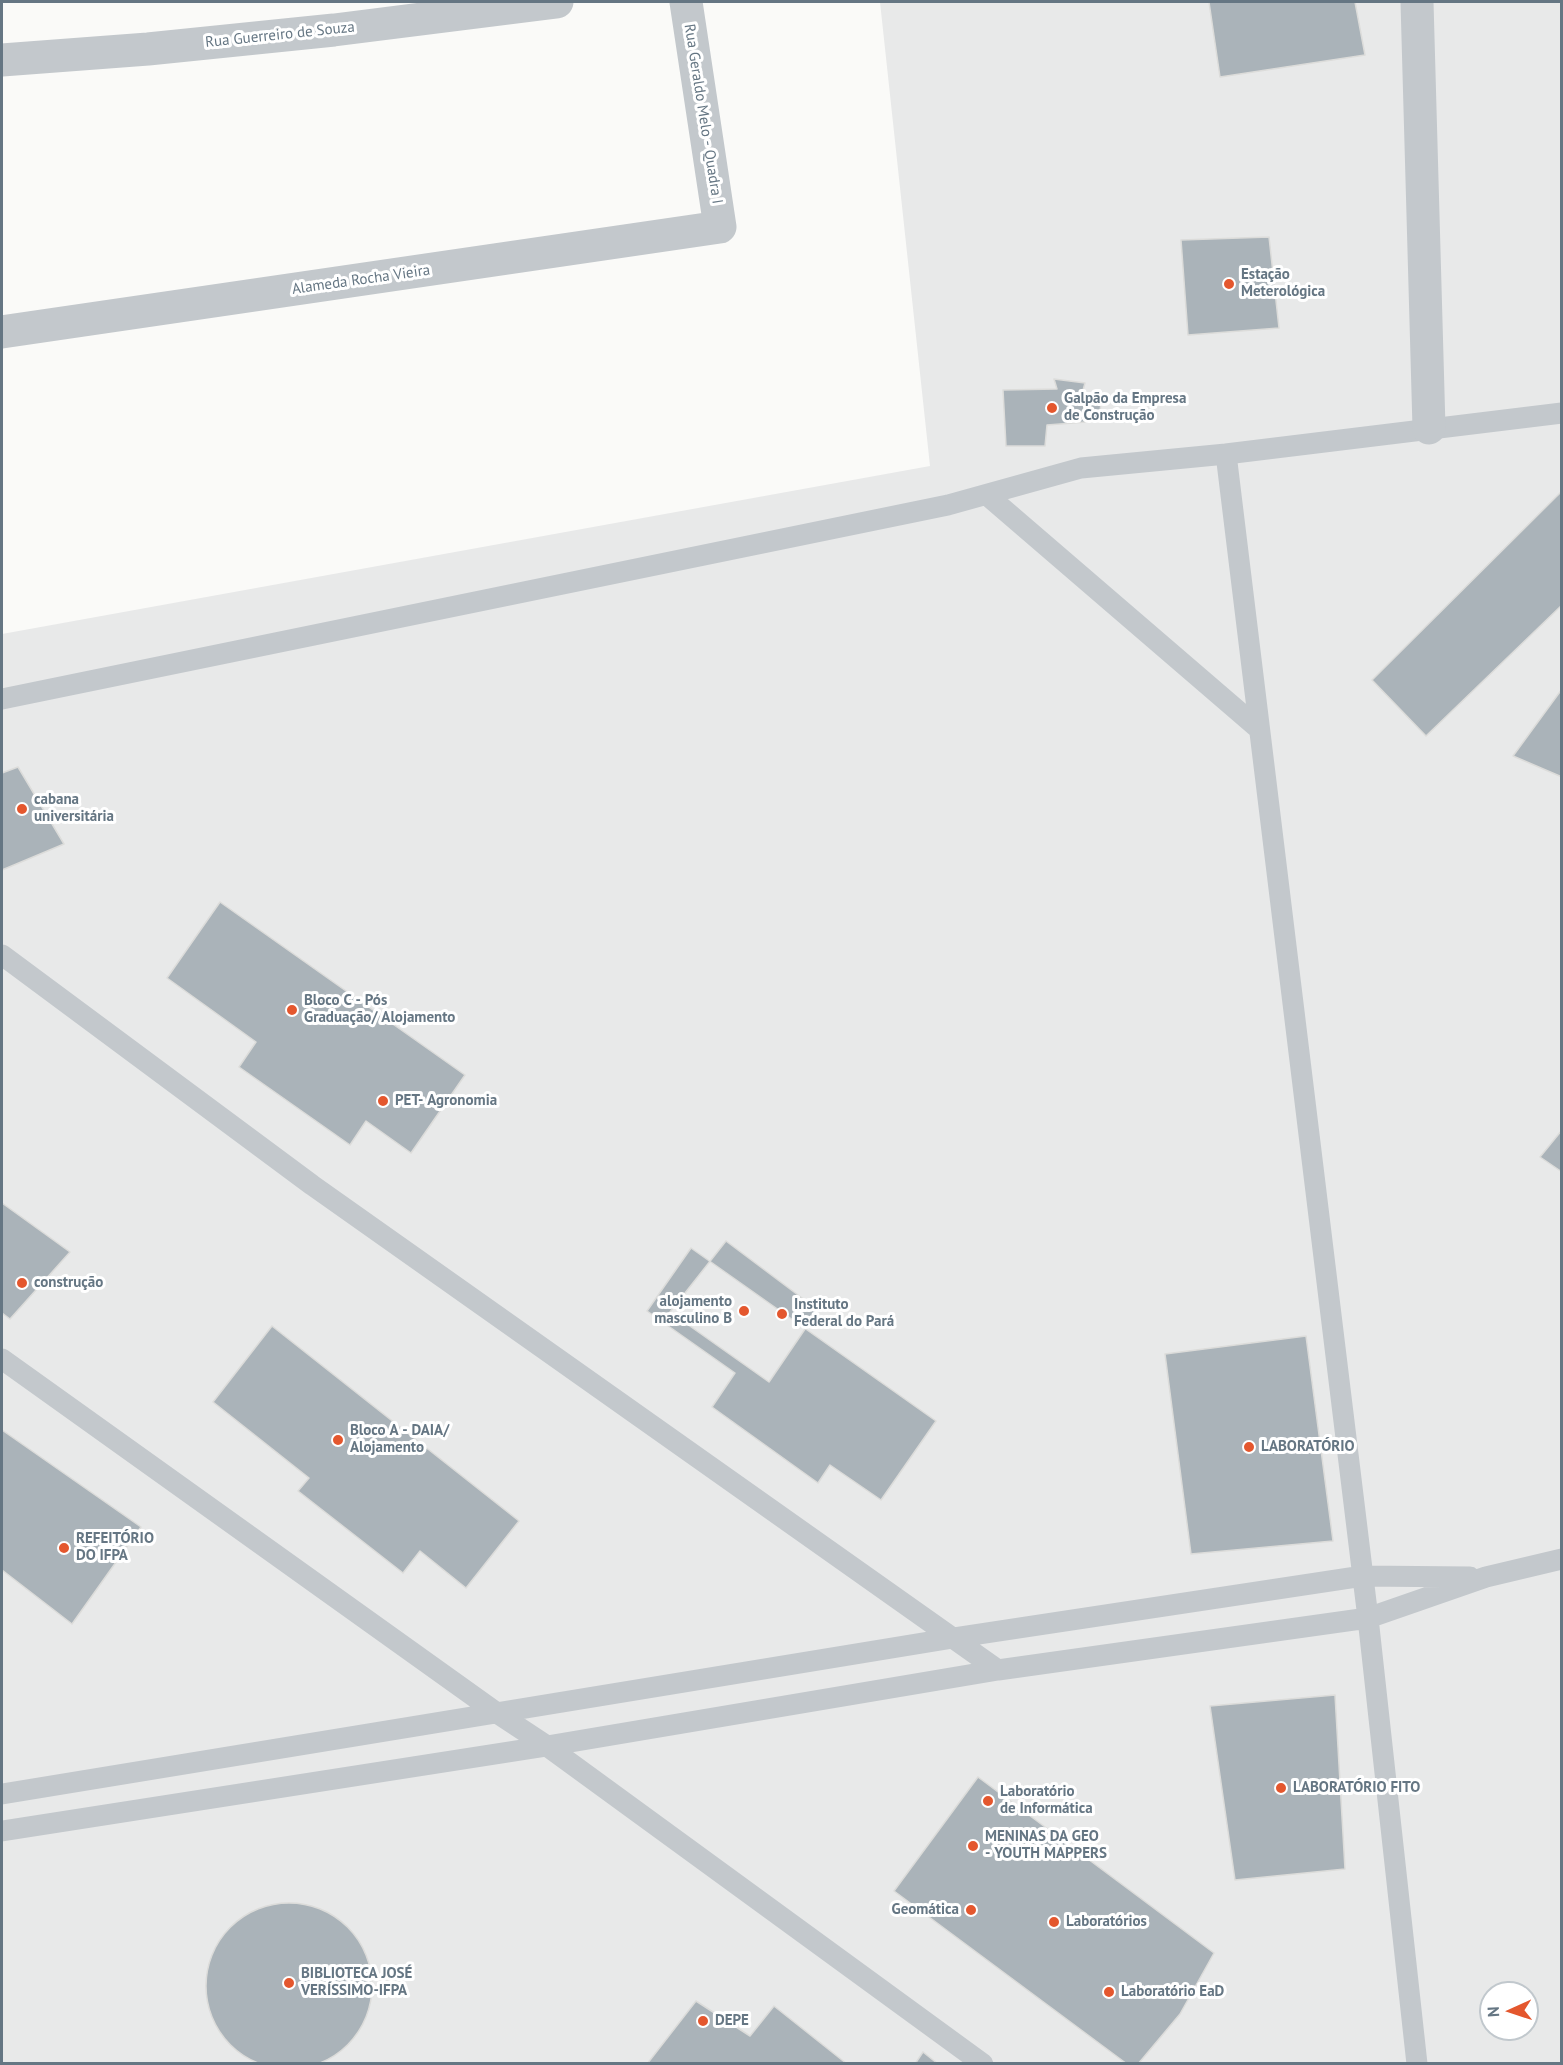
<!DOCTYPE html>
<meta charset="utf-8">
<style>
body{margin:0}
#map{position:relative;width:1563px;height:2065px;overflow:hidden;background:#fafaf8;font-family:"PT Sans",sans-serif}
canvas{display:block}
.frame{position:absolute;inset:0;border:3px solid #657683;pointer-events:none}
.north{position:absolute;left:1479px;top:1981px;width:60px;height:60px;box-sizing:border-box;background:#fff;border:2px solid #c1c8cd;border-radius:50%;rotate:267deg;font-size:16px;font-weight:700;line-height:24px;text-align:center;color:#657683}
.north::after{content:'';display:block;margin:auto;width:21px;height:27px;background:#e4572e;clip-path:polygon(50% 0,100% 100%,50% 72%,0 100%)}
</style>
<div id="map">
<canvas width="1563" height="2065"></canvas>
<div class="frame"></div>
<div class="north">N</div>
</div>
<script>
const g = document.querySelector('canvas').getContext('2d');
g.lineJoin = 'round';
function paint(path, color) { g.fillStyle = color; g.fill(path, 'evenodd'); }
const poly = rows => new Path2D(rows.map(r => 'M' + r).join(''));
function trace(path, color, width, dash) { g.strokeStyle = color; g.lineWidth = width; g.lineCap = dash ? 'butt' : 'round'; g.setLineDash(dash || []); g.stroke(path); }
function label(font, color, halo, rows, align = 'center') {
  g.font = font + ' "PT Sans",sans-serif'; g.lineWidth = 6; g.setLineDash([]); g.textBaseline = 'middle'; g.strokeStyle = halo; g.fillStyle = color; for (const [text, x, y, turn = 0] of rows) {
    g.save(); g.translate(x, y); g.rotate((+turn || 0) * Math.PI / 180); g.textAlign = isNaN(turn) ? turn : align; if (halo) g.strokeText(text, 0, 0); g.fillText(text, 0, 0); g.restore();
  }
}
paint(poly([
 [880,2,1561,2,1561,2063,2,2064,2,634,930,466],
 [1491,1993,1527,1993,1527,2029,1491,2029]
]), '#e8e9e9');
const building = poly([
 [1209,2,1355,2,1365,55,1220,77,1209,2],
 [1269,237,1279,328,1188,335,1181,240,1269,237],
 [1054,379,1085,383,1082,394,1102,393,1099,421,1047,425,1045,446,1006,446,1003,390,1057,389,1054,379],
 [1562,491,1562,605,1426,736,1372,680,1562,491],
 [1562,689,1562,777,1513,756,1562,689],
 [18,767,64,844,2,870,2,773,18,767],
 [220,902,465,1075,411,1153,366,1121,350,1145,239,1067,256,1042,167,978,220,902],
 [1562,1130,1562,1172,1540,1157,1562,1130],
 [2,1203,70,1252,10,1319,2,1313,2,1203],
 [726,1241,818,1310,769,1382,670,1312,726,1241],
 [691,1248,936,1421,881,1500,830,1465,818,1483,712,1407,735,1373,647,1311,691,1248],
 [272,1326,519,1521,466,1588,420,1551,403,1573,298,1491,309,1478,213,1402,272,1326],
 [1306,1336,1333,1541,1191,1554,1165,1354,1306,1336],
 [2,1430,141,1527,72,1624,2,1570,2,1430],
 [1335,1695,1345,1869,1235,1880,1210,1706,1335,1695],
 [978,1777,1214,1953,1180,2014,1138,2064,1127,2064,894,1891,978,1777],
 '206 1986a83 83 0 1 1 166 0a83 83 0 1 1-166 0Z',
 [696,2001,750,2036,774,2006,847,2064,647,2064,696,2001],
 [923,2052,938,2064,915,2064,923,2052]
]);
paint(building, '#aab3b9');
trace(building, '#dcdcda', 1.5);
trace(poly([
 [1226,454,1368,1618,1417,2064],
 [987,495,1259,729],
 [2,699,948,505,1081,468,1226,454,1562,413],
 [2,955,312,1185,998,1670],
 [2,1359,497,1713,547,1746,983,2064],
 [2,1794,953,1638,1363,1576,1470,1577],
 [2,1831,547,1746,998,1670,1368,1618,1486,1577,1562,1559]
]), '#c3c8cc', 21);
trace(poly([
 [1417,2,1429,428],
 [2,60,148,49,334,30,557,2],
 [2,332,720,227,686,2]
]), '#c3c8cc', 33);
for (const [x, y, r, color] of [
 [1229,284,6,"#e4572e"],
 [1052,408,6,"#e4572e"],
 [22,809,6,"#e4572e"],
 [292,1010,6,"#e4572e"],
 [383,1101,6,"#e4572e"],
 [22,1283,6,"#e4572e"],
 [744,1311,6,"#e4572e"],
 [782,1314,6,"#e4572e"],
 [338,1440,6,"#e4572e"],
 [1249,1447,6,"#e4572e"],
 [64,1548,6,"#e4572e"],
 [1281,1788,6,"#e4572e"],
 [988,1801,6,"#e4572e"],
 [973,1846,6,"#e4572e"],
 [971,1910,6,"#e4572e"],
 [1054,1922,6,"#e4572e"],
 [289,1983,6,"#e4572e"],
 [1109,1992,6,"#e4572e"],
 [703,2021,6,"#e4572e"]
]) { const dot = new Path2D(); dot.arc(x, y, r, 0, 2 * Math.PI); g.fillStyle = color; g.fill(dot); trace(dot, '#fff', 2); }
label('15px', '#657683', '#fff', [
 ["Rua Guerreiro de Souza",280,35,-6],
 ["Rua Geraldo Melo - Quadra I",703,114,81],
 ["Alameda Rocha Vieira",361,280,-8]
]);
label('bold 15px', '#657683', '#fff', [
 ["Estação",1241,275],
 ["Meterológica",1241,292],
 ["Galpão da Empresa",1064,399],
 ["de Construção",1064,416],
 ["cabana",34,800],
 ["universitária",34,817],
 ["Bloco C - Pós",304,1001],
 ["Graduação/ Alojamento",304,1018],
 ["PET- Agronomia",395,1101],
 ["construção",34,1283],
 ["alojamento",732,1302,"right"],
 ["masculino B",732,1319,"right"],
 ["Instituto",794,1305],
 ["Federal do Pará",794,1322],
 ["Bloco A - DAIA/",350,1431],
 ["Alojamento",350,1448],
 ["LABORATÓRIO",1261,1447],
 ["REFEITÓRIO",76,1539],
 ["DO IFPA",76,1556],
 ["LABORATÓRIO FITO",1293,1788],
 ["Laboratório",1000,1792],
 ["de Informática",1000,1809],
 ["MENINAS DA GEO",985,1837],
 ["- YOUTH MAPPERS",985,1854],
 ["Geomática",959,1910,"right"],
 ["Laboratórios",1066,1922],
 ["BIBLIOTECA JOSÉ",301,1974],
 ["VERÍSSIMO-IFPA",301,1991],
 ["Laboratório EaD",1121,1992],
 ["DEPE",715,2021]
], 'left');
</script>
